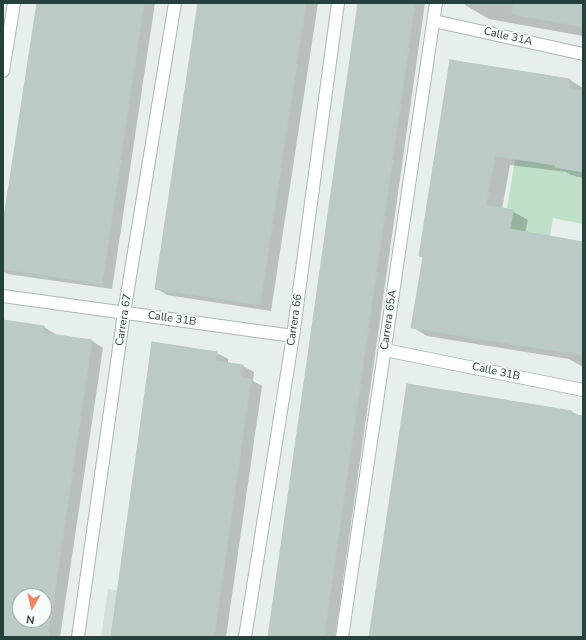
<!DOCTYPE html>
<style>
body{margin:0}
#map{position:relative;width:586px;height:640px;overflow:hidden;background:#e6efeb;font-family:"Nunito Sans",sans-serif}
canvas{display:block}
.frame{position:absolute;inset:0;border:4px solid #24423a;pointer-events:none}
.north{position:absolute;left:12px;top:588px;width:40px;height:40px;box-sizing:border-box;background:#f7fbf9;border:1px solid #a3b1ad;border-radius:50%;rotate:188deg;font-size:11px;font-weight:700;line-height:16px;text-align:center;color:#24423a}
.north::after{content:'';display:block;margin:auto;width:14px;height:18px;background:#f4845f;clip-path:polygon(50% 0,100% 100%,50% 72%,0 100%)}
</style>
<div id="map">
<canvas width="586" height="640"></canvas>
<div class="frame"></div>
<div class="north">N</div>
</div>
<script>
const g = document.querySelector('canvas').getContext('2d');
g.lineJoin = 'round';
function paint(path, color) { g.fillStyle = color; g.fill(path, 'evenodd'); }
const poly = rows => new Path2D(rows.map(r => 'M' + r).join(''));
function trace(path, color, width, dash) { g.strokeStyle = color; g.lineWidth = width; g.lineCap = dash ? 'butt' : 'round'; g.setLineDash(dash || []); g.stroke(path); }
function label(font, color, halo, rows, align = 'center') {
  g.font = font + ' "Nunito Sans",sans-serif'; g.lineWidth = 3.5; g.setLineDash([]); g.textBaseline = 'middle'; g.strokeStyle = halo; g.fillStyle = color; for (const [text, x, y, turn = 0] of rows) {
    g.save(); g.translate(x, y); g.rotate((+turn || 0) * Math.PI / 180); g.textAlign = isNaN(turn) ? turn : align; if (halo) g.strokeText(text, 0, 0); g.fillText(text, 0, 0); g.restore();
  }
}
paint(poly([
 [108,589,168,598,162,637,101,637]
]), '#d4dfda');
paint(poly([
 [561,131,555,167,583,172,583,224,553,218,550,236,510,229,507,209,518,141]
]), '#bfe0c8');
paint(poly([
 [38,3,155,3,112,289,7,274,3,271,3,229],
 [199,3,318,3,271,311,167,295,156,288],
 [360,3,425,3,335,637,269,637],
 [466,3,583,3,583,36,489,19,465,5],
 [451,61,570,80,583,88,583,178,571,175,566,172,510,165,502,209,512,211,528,220,525,233,582,243,583,235,583,367,569,359,427,336,412,327,424,258,420,256],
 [3,321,44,327,55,334,55,335,92,341,103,348,60,637,3,637],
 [20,596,44,596,44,620,20,620],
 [217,353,228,359,228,364,243,366,254,372,253,381,262,386,226,637,112,637],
 [408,386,572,412,583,417,583,637,370,637]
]), '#0003');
const building = poly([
 [37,3,144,3,102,284,3,269,3,224,37,3],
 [198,3,306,3,260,305,155,289,198,3],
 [358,3,415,3,324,637,268,637,358,3],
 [513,3,583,3,583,27,512,14,513,3],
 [450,60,570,79,569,88,583,91,583,172,555,167,555,165,495,156,486,205,513,210,510,229,583,242,583,355,411,328,423,257,419,256,450,60],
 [3,320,44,326,43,333,92,340,48,637,3,637,3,320],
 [20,596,44,596,44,620,20,620,20,596],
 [152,342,217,352,216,361,243,365,241,378,251,379,214,637,111,637,152,342],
 [407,384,572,411,572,415,583,416,583,637,369,637,407,384]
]);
paint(building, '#bbcac4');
trace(building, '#b8c9c2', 1);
const minor = poly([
 [434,21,583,54],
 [3,71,14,3],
 [3,296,293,336],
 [385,350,583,390],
 [78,637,124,313,175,3],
 [245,637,293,336,338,3],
 [342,637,436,3]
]);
trace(minor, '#a8b8b2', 14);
trace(minor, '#fff', 12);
label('11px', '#24423a', '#f7fbf9', [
 ["Calle 31A",508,37,13],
 ["Calle 31B",172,319,8],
 ["Carrera 67",124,320,-81],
 ["Carrera 66",295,320,-82],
 ["Carrera 65A",389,320,-82],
 ["Calle 31B",496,372,12]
]);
</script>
